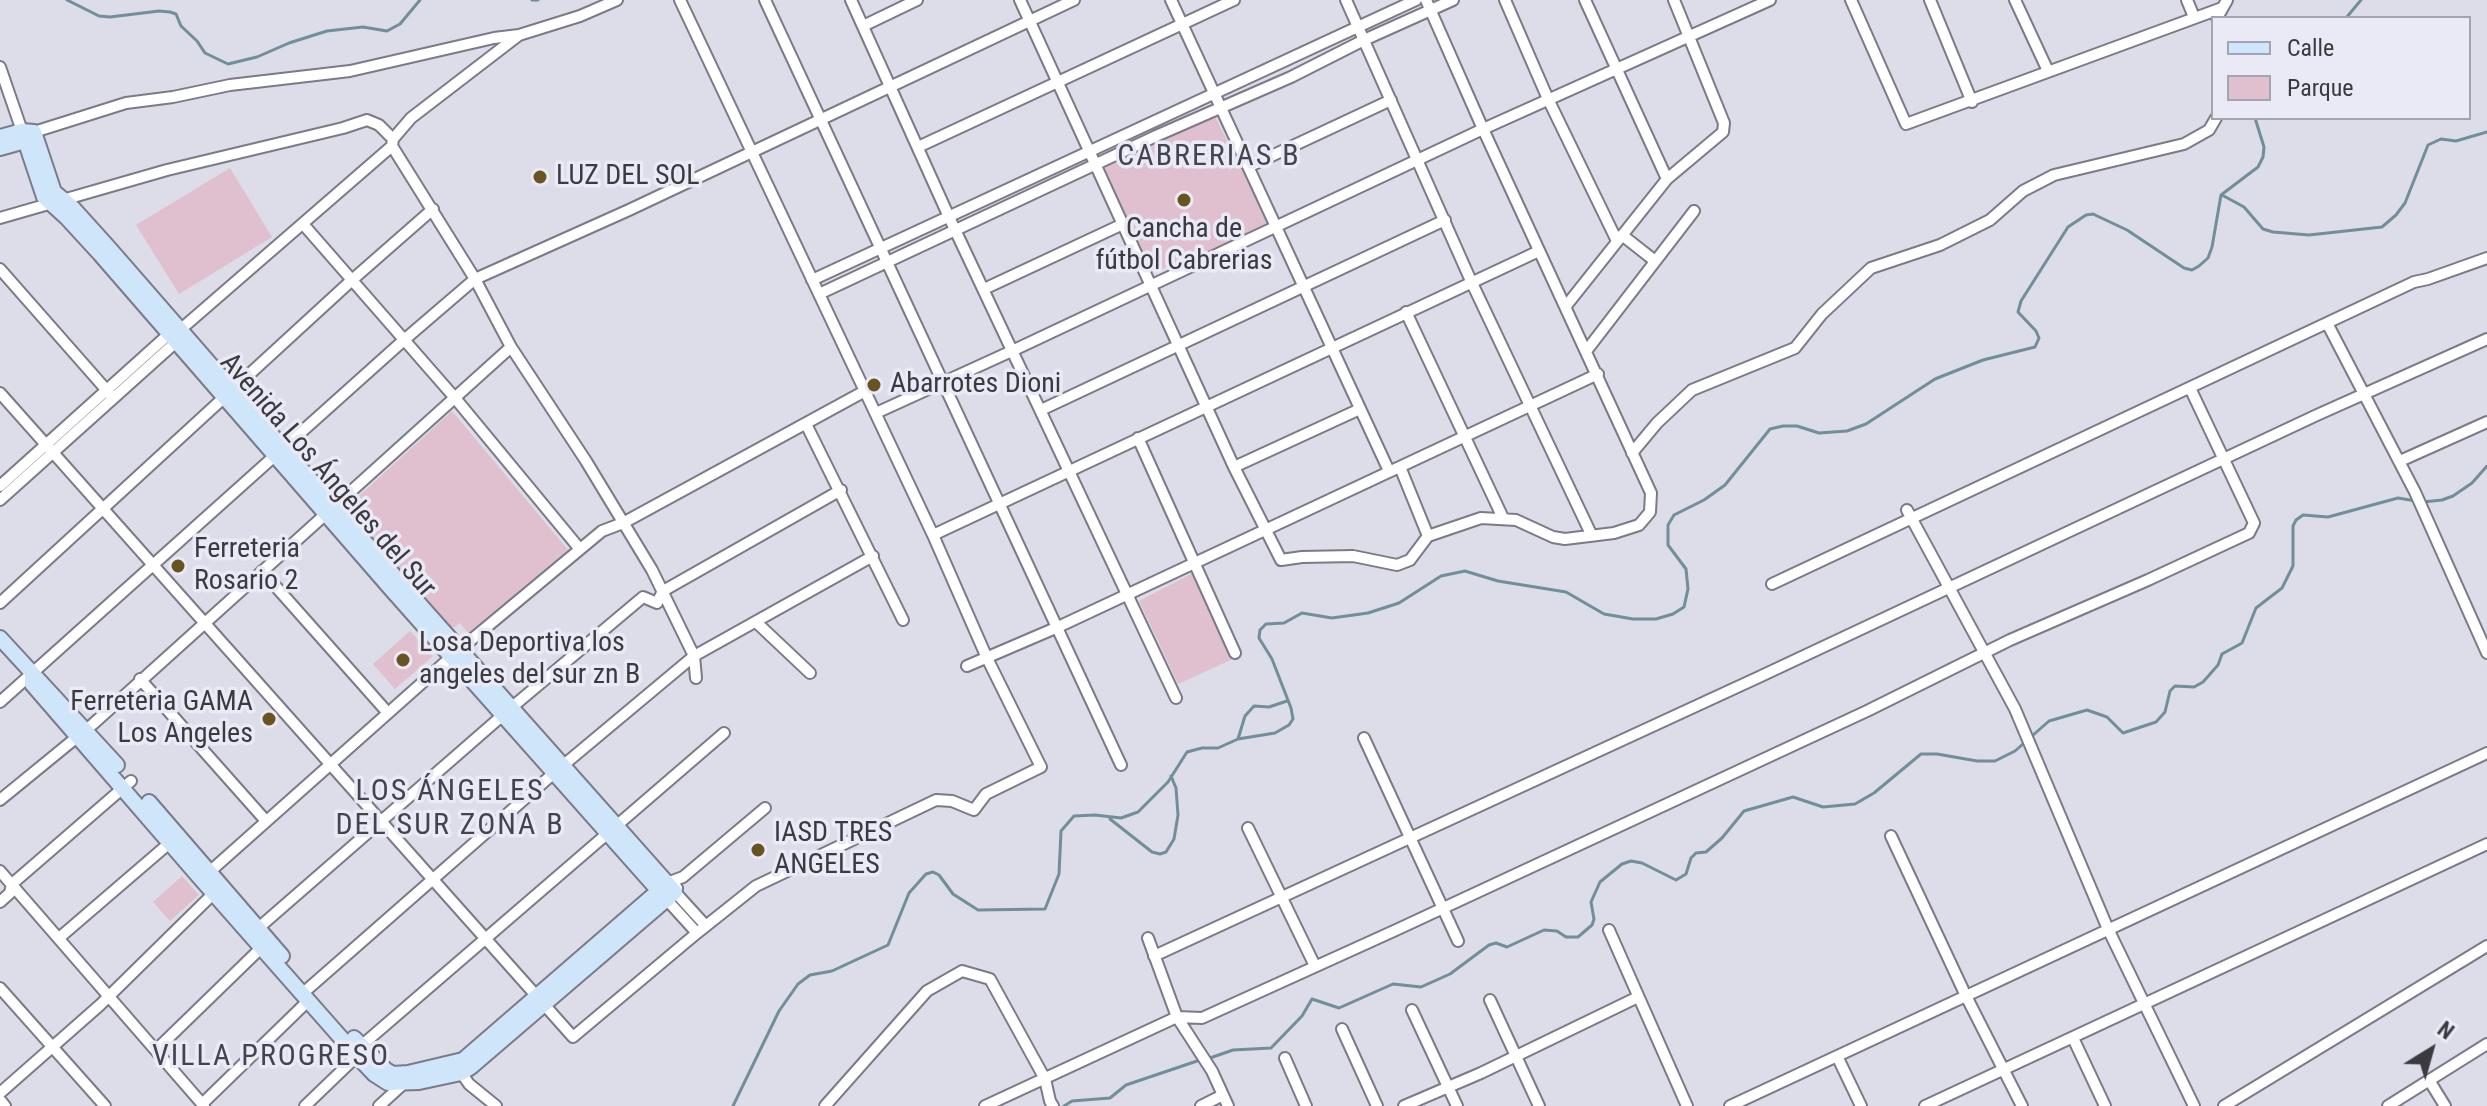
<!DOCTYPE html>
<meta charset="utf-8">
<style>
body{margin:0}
#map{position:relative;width:2487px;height:1106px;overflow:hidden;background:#dcdde9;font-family:"Roboto Condensed",sans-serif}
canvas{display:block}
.legend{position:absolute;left:2211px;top:16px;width:260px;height:104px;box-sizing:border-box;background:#e9eaf6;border:2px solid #a3a4ad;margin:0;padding:10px 14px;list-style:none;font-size:24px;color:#3a3a3f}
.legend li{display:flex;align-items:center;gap:16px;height:40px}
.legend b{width:40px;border:2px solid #a3a4ad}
.north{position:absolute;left:2391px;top:1010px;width:80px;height:80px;-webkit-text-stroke:6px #e9eaf6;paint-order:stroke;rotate:37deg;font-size:22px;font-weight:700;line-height:32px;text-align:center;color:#3a3a3f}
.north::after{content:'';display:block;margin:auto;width:28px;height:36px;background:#3a3a3f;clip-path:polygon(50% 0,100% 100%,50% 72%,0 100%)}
</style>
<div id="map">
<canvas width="2487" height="1106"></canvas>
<ul class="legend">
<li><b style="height:10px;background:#cee5fa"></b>Calle</li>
<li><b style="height:22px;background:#e0bfcf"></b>Parque</li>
</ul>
<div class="north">N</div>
</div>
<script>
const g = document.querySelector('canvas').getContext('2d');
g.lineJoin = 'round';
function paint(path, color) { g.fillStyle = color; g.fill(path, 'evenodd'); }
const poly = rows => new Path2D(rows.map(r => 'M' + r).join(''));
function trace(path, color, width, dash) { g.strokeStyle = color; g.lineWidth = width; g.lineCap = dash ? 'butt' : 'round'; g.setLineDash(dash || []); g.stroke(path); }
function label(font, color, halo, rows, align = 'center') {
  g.font = font + ' "Roboto Condensed",sans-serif'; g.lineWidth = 7; g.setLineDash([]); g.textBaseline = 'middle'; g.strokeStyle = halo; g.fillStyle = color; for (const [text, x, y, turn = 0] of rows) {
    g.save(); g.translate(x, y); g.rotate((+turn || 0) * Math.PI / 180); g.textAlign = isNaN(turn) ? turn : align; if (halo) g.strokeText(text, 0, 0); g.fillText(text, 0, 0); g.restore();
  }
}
paint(poly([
 [1212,111,1272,228,1146,275,1098,171],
 [230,168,272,237,179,294,136,225],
 [452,411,568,550,468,633,460,623,453,628,346,508],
 [1193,573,1233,659,1178,684,1139,601],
 [410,631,433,656,395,689,373,664],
 [182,876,199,895,170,921,153,902]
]), '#e0bfcf');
trace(poly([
 [67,0,99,16,110,17,159,11,170,12,176,14,181,26,197,41,205,53,228,64,257,57,289,43,327,31,363,27,387,31,400,24,420,0],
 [532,0,538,0],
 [2346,18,2361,0],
 [2222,195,2244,207,2263,229,2273,232,2309,235,2382,227,2396,215,2405,203,2428,145,2441,139,2456,141,2487,132],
 [2423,502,2442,500,2453,496,2472,483,2487,466],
 [1238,739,1245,716,1254,706,1269,707,1287,701],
 [1110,819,1152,852,1160,854,1166,852,1174,839,1178,815,1176,788,1171,776],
 [1207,1059,1233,1050,1271,1048,1302,1016,1312,999,1339,1008,1393,984,1421,987,1450,974,1489,945,1496,943,1507,947,1544,930,1557,931,1566,937,1578,937,1592,925,1594,919,1591,902,1600,882,1622,864,1631,861,1642,863,1676,880,1686,874,1691,858,1696,853,1706,852,1722,838,1744,811,1793,797,1823,807,1855,804,1874,793,1921,754,1937,754,1977,761,1995,761,2015,751,2049,721,2087,710,2107,717,2123,733,2156,722,2165,712,2170,691,2175,686,2194,687,2203,682,2218,665,2222,654,2242,643,2256,608,2282,588,2293,566,2293,526,2296,520,2303,515,2328,517,2398,498,2416,501],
 [733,1106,779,1011,798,984,810,975,832,971,888,945,909,893,926,874,933,872,939,875,953,894,978,910,1045,909,1059,874,1061,831,1074,816,1095,815,1121,818,1138,812,1168,782,1187,752,1202,748,1218,748,1238,739,1275,733,1289,725,1293,719,1291,708,1272,659,1259,638,1260,630,1266,624,1284,623,1302,613,1332,618,1368,613,1399,603,1441,576,1465,571,1498,581,1566,592,1604,614,1633,619,1656,619,1673,614,1684,607,1688,589,1686,569,1668,545,1668,525,1674,515,1704,500,1725,485,1770,429,1783,426,1797,426,1819,433,1847,431,1866,424,1935,379,1983,360,2035,347,2039,338,2036,331,2018,312,2021,301,2068,227,2086,215,2093,214,2127,230,2184,268,2192,270,2199,266,2208,258,2212,247,2221,195,2258,167,2263,157,2264,147,2255,118],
 [1064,1106,1072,1101,1110,1098,1126,1085,1200,1060]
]), '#718f98', 3);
const street = poly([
 [765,0,1121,765],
 [851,0,949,217,1176,698],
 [1020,0,1234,467,1281,560,1302,557,1353,556,1397,565,1410,560,1428,536,1481,518,1516,520,1553,537,1565,539,1614,533,1639,525,1650,512,1651,493,1483,129,1426,0],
 [1171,0,1389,471],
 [1346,0,1471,281,1591,534],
 [1505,0,1548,99,1617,241],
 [1585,0,1667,179],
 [1851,0,1906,124,2222,8],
 [1930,0,1972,102],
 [2015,0,2048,71],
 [2187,0,2194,17],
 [2217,18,2227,0],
 [863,26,917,0],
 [0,67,22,131],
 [34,132,126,103,173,97,230,85,350,71,494,38,519,35,580,16,617,0],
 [392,146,475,279,511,347,586,461,652,570,694,656,696,678],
 [918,147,1234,0],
 [1250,166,1391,100],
 [0,218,167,170,343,128,367,120,379,125,393,139],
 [303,224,455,398,579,548],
 [1622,235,1655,261],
 [0,269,110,394],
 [812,280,1416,0],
 [984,289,1123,224],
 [819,294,1156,136,1291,77,1364,40,1453,0],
 [1566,306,1667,179,1723,132,1724,123,1674,0],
 [1406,312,1503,518],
 [2327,323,2415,492,2487,653],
 [1587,350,1694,211],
 [0,393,573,1037,697,933],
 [1041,410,1445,220],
 [876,413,1014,350,1483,129,1770,0],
 [806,424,903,620],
 [1138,438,1235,653],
 [1632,453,1657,423,1692,390,1795,348,1822,314,1871,268,1940,245,1990,220,2023,191,2054,175,2184,144,2209,130,2216,118],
 [2400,461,2487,422],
 [1234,467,1360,409],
 [1400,467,1428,536],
 [0,486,169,334,180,330,392,146,393,139,411,118,519,35],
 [0,500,176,342,178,337],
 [1907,510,2015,709,2108,929,2194,1106],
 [933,535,1539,251],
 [262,571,388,713],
 [1772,584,2414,282,2428,279,2487,258],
 [0,603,352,280,433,209],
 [756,622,810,673],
 [967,666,1058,627,1598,374],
 [140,679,266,821],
 [0,702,404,340,475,279,629,210,1074,0],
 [1364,738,1458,941],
 [0,800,93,724,511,347],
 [1248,828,1315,966],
 [1891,836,1966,996,2022,1106],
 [0,871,204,1106],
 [206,875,459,650,602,531,623,523,865,391],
 [667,883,683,877,765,808],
 [677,888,675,892,706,926],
 [667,900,697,933,756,886,936,800,952,801,974,810,986,794,1041,767,987,658,933,535,680,0],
 [0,902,10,893,12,884,131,781],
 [1609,930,1687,1106],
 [255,931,511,708,643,597,657,603,663,591,841,490],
 [59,938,173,840],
 [1148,938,1177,1017,1212,1071,1228,1106],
 [1154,956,1759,677,2317,415,2487,339],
 [0,988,105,1106],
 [302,994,554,773,694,656,873,556],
 [1490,1000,1539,1106],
 [1412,1010,1457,1106],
 [1342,1029,1377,1106],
 [2073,1038,2105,1106],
 [156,1050,261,948],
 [1837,1056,1861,1106],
 [1285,1058,1306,1106],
 [458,1068,469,1084,496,1106],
 [2429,1080,2445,1106],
 [0,1093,100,1005,214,893],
 [0,1100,5,1106],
 [202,1104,308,1001],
 [305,1106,357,1056,361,1046,724,733],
 [379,1106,402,1085],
 [825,1106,927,991,962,971,990,979,1045,1079,1050,1101,1053,1106],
 [985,1106,1177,1017,1202,1018,1396,930,1867,711,2010,640,2148,580,2249,533,2254,523,2190,388],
 [1201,1106,1223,1095],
 [1404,1106,1481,1073,1638,997],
 [1730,1106,2487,753],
 [1925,1106,2487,844],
 [2224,1106,2487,946],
 [2388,1106,2487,1044]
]);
const secondary = poly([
 [22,131,44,197,66,217,100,254,391,589,667,900],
 [0,137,22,131,34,132,54,192,72,207,109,248,399,581,675,892,471,1067,461,1073,419,1082,388,1083,374,1074,357,1056,201,879,32,684,32,674],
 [0,148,25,141,29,137],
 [0,638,117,765],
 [149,802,282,956],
 [354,1038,386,1070,393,1074,408,1073,463,1060,664,886]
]);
trace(street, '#7a7b86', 14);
trace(secondary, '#7a7b86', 18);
trace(street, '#fff', 10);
trace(secondary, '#cee5fa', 14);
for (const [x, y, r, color] of [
 [540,177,8,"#685322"],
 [1184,200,8,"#685322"],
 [874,385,8,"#685322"],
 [178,566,8,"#685322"],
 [403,660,8,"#685322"],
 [269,719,8,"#685322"],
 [758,850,8,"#685322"]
]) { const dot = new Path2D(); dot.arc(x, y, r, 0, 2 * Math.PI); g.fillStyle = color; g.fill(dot); trace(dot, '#e9eaf6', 3); }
label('28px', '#3a3a3f', '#e9eaf6', [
 ["LUZ DEL SOL",556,177],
 ["Cancha de",1184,230,"center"],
 ["fútbol Cabrerias",1184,262,"center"],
 ["Abarrotes Dioni",890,385],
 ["Ferreteria",194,550],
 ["Rosario 2",194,582],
 ["Losa Deportiva los",419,644],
 ["angeles del sur zn B",419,676],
 ["Ferreteria GAMA",253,703,"right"],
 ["Los Angeles",253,735,"right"],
 ["IASD TRES",774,834],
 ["ANGELES",774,866]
], 'left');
label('28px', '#3a3a3f', '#e9eaf6', [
 ["Avenida Los Ángeles del Sur",327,476,49]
]);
g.letterSpacing = '2px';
label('30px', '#43444d', '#e9eaf6', [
 ["CABRERIAS B",1209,157],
 ["LOS ÁNGELES",450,792],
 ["DEL SUR ZONA B",450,826],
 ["VILLA PROGRESO",271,1057]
]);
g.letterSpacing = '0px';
</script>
